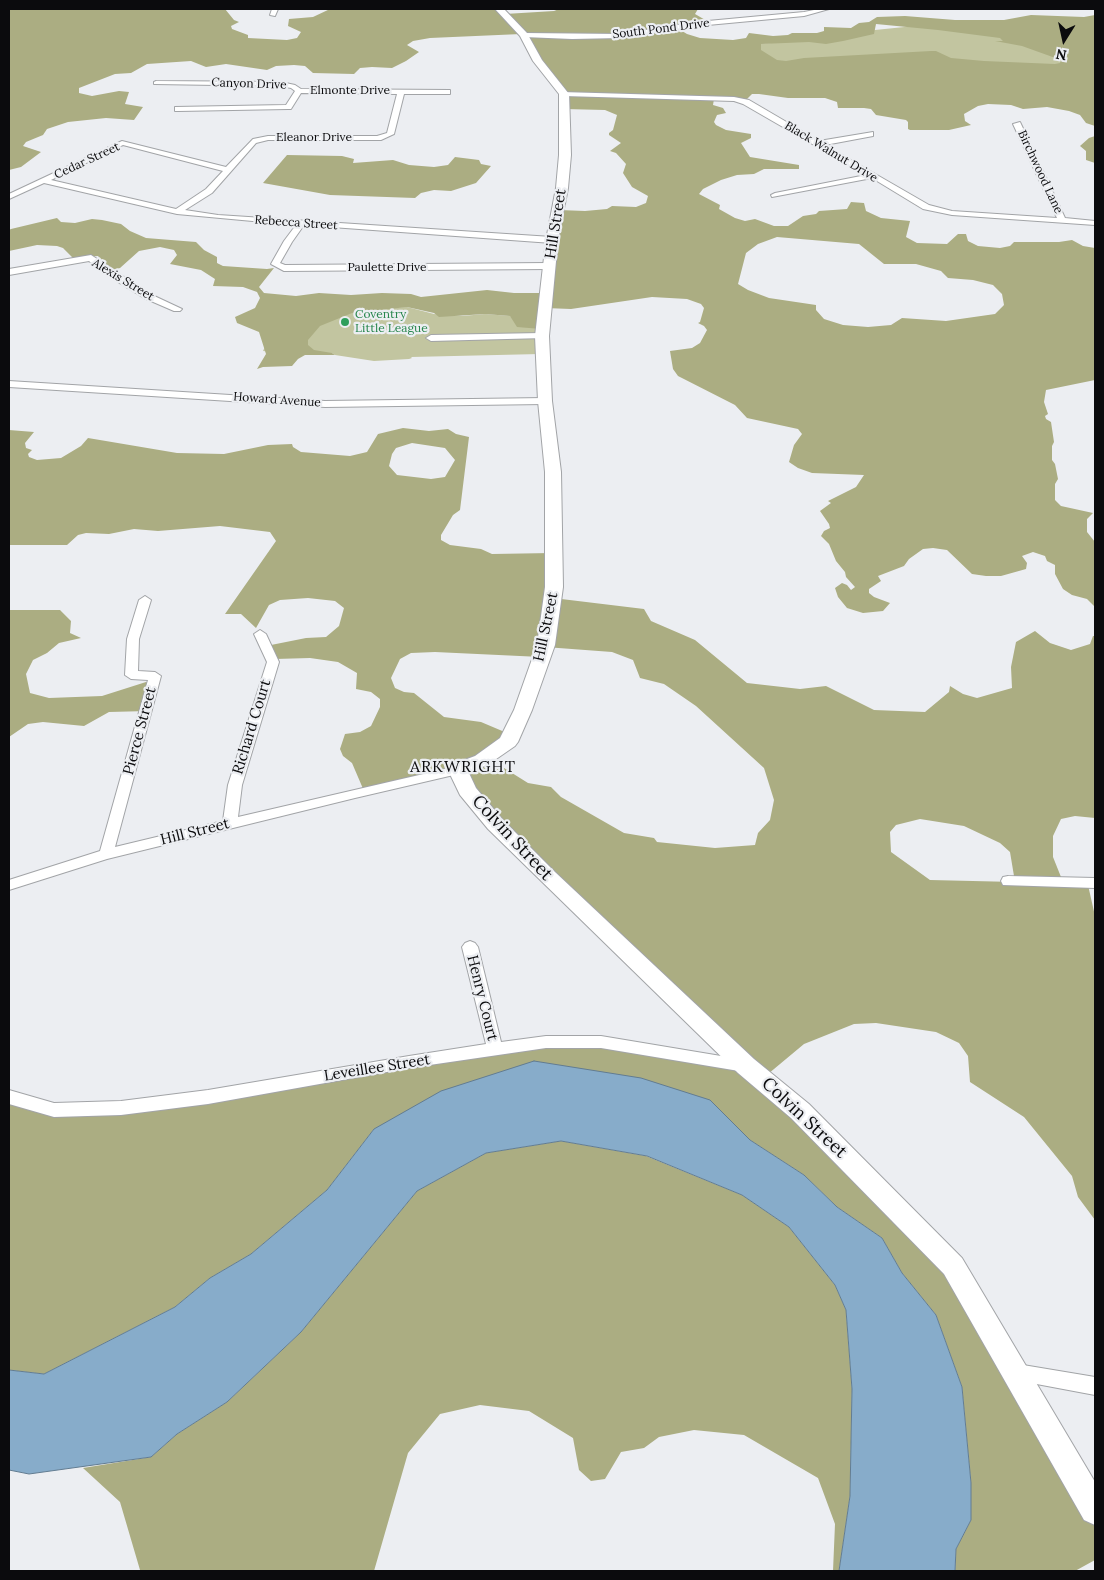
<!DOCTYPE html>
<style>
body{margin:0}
#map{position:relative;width:1104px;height:1580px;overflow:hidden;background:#eceef2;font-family:Lora,serif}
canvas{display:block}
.frame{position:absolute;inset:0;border:10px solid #0b0b0d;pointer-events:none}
.north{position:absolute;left:1039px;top:15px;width:50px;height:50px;-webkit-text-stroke:4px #eceef2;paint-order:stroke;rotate:190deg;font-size:14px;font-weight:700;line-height:20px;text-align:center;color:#0b0b0d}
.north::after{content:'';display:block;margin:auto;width:18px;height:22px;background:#0b0b0d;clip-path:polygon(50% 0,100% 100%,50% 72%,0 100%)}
</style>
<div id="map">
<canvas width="1104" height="1580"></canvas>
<div class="frame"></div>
<div class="north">N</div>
</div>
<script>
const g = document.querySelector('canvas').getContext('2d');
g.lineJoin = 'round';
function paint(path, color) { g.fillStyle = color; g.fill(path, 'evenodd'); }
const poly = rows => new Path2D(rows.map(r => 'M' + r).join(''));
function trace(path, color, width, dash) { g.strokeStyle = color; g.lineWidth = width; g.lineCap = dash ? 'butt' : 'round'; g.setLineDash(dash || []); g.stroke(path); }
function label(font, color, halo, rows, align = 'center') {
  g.font = font + ' Lora,serif'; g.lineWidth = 4.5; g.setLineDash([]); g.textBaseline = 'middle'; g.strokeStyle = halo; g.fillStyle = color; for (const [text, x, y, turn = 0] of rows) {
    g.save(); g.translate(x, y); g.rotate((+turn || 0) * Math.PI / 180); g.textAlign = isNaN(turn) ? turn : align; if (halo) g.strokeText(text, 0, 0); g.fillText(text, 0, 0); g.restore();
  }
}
paint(poly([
 [924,25,977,25,1095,72,786,62,638,60,742,45,846,38,875,30],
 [407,307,434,314,462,316,485,314,510,316,541,329,540,354,411,357,412,358,409,359,374,361,335,355,332,353,299,355,263,351,281,311]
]), '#c2c5a0');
paint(poly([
 [9,9,225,9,234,20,239,22,231,26,232,29,248,35,248,38,287,40,297,38,301,32,288,26,289,19,313,17,330,9,499,9,505,14,554,11,559,9,698,9,695,14,707,21,677,28,687,34,700,38,733,40,746,38,749,33,773,36,788,35,792,33,817,33,824,31,824,27,851,28,859,23,869,22,877,17,905,16,955,20,1004,20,1031,15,1084,17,1095,15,1095,126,1086,123,1080,115,1069,111,1047,107,1023,109,1011,105,988,104,978,106,964,114,965,121,971,125,949,130,910,130,908,129,908,122,906,120,876,115,871,109,864,108,838,108,837,102,825,98,788,98,759,94,752,94,744,102,714,99,713,105,723,108,726,113,717,115,714,122,716,125,726,130,751,134,751,138,741,143,750,157,799,165,799,169,764,169,754,174,737,175,721,180,703,189,699,194,720,205,719,209,735,218,745,221,755,219,774,226,788,226,803,216,816,214,819,211,847,209,851,202,864,203,866,211,881,218,910,221,906,237,917,243,947,244,958,234,966,234,968,241,978,246,1000,248,1010,246,1014,242,1059,242,1072,240,1083,246,1095,248,1095,380,1046,390,1044,402,1048,414,1045,416,1046,419,1051,422,1054,442,1052,446,1052,460,1055,464,1058,479,1055,484,1055,500,1061,506,1093,513,1087,519,1087,532,1095,542,1095,607,1087,599,1072,595,1063,589,1055,574,1055,565,1047,561,1045,556,1033,552,1022,556,1027,563,1026,569,1001,576,986,576,972,574,947,550,933,548,923,549,909,559,904,566,878,576,881,581,869,589,869,593,874,597,890,603,883,611,863,613,847,608,838,597,835,588,842,583,847,585,851,590,855,587,846,577,845,572,836,561,829,544,821,536,824,531,830,528,829,524,820,511,831,503,828,501,856,487,864,475,812,473,798,468,789,462,794,445,802,434,798,429,747,418,735,405,678,376,673,369,670,351,692,348,700,343,707,330,704,326,698,323,700,322,704,308,701,304,687,299,652,297,571,309,545,308,541,329,517,327,510,316,485,314,439,317,434,313,407,307,352,313,320,326,308,340,308,345,314,350,332,353,335,355,305,355,298,359,292,366,263,367,257,369,266,354,259,332,237,323,235,317,255,308,260,298,257,292,243,287,213,286,215,279,201,270,170,264,177,255,174,250,160,247,139,251,120,268,110,271,98,256,73,258,63,248,57,246,37,245,9,251,9,230,11,229,57,218,61,222,75,223,92,219,102,220,121,224,130,231,146,238,196,242,204,250,217,257,217,263,223,266,267,269,274,268,259,287,264,293,296,296,319,293,351,295,382,293,411,294,421,297,487,290,514,293,545,293,559,210,585,211,607,209,612,206,636,207,646,203,648,196,632,187,623,173,626,164,616,153,610,151,621,143,609,135,609,133,613,130,617,115,605,110,564,109,564,96,521,34,430,38,413,41,407,45,419,52,406,61,392,68,372,67,360,68,354,74,313,73,305,66,294,65,276,66,267,70,226,64,206,67,191,61,147,64,131,73,115,74,79,88,79,93,92,96,119,91,129,92,125,104,143,107,134,120,106,118,68,122,47,129,43,135,26,142,23,146,41,152,21,167,9,170],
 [876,24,938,30,1000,38,1003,41,995,41,1022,46,1061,60,1060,63,1055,64,984,61,951,58,936,51,931,51,804,58,786,61,777,60,761,50,761,44,809,42,826,44,843,41,874,34],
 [777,237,859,244,884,264,916,264,941,271,948,278,973,280,993,285,1002,294,1004,305,995,314,946,321,902,318,891,325,868,327,843,325,824,319,816,310,816,305,769,298,748,290,738,284,746,253,758,244],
 [1095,136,1095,163,1086,160,1086,151,1080,146,1089,138],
 [287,155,342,156,354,159,353,163,393,160,409,165,434,167,448,165,455,157,479,160,481,164,491,166,476,183,451,191,434,190,421,193,415,198,330,195,263,183],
 [403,428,429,431,448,429,456,434,469,437,460,510,453,515,441,535,441,540,450,545,481,549,492,554,552,553,553,598,644,609,651,621,695,640,747,683,800,689,826,686,874,710,925,712,949,692,950,686,963,694,977,698,1012,688,1011,667,1016,642,1035,631,1050,643,1071,650,1090,644,1093,636,1095,636,1095,818,1075,816,1061,819,1053,836,1053,857,1063,882,1088,885,1095,916,1095,1220,1078,1197,1072,1176,1024,1117,970,1082,968,1056,959,1043,936,1032,876,1023,854,1024,804,1044,762,1079,916,1228,1021,1381,1095,1512,1095,1560,1075,1571,955,1571,956,1549,971,1520,971,1483,962,1387,936,1315,902,1273,882,1238,837,1207,804,1175,750,1140,710,1100,374,1129,327,1190,251,1254,210,1278,175,1307,44,1374,9,1370,9,1099,55,1112,492,1049,592,1043,731,1065,458,774,364,791,352,763,343,756,340,749,345,734,360,732,371,726,380,707,380,699,371,692,356,689,357,673,338,662,310,658,275,659,266,646,306,638,326,637,339,626,344,608,335,601,308,598,280,600,269,605,256,628,241,614,225,614,276,541,270,532,220,526,158,531,134,529,109,534,86,533,78,535,67,545,9,545,9,430,34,432,25,443,26,448,32,450,28,454,29,457,37,460,61,458,81,446,88,438,177,453,224,454,268,445,292,444,293,447,301,452,350,456,367,452,378,434],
 [412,443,445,448,455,460,445,477,431,479,397,475,389,466,392,454,396,448],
 [545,647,612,652,633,660,640,678,664,684,696,706,764,768,774,800,770,820,758,833,755,845,715,848,657,842,654,838,624,833,561,797,551,787,528,783,488,758,507,733,481,722,444,717,414,693,404,692,395,688,391,678,400,659,411,653,435,652,541,657],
 [920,819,964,826,1000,843,1010,852,1015,882,930,880,891,852,890,832,896,825],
 [9,610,60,610,71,621,70,633,81,638,59,643,47,653,33,660,26,674,30,693,49,698,102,696,146,682,151,685,148,711,109,712,84,726,43,722,28,724,9,737],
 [561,1141,646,1156,742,1195,789,1227,835,1285,846,1310,852,1389,850,1496,839,1571,833,1571,835,1524,818,1478,744,1435,694,1430,659,1437,644,1448,621,1452,605,1479,591,1481,579,1470,573,1438,529,1411,480,1405,440,1414,408,1453,374,1571,140,1570,120,1502,83,1468,151,1457,177,1434,227,1402,301,1332,417,1191,486,1153]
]), '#abad82');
const water = poly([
 [534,1061,641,1078,710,1100,750,1140,804,1175,837,1207,882,1238,902,1273,936,1315,962,1387,971,1483,971,1520,956,1549,955,1571,839,1571,850,1496,852,1389,846,1310,835,1285,789,1227,742,1195,647,1156,561,1141,486,1153,417,1191,301,1332,227,1402,177,1434,151,1457,29,1474,9,1470,9,1370,44,1374,175,1307,210,1278,251,1254,327,1190,374,1129,441,1091,534,1061]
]);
paint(water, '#87acca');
trace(water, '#627c91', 1);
const street = poly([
 [272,9,278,9,275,16,270,15,272,9],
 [819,9,829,9,804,16,697,26,620,38,572,39,524,37,521,35,524,33,620,34,697,22,804,12,819,9],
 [156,81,281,82,295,85,301,89,450,90,450,94,404,94,394,134,381,140,268,140,256,143,212,193,185,210,218,215,552,237,556,240,552,243,304,225,292,242,280,263,285,265,549,263,553,266,549,269,284,271,271,264,284,241,296,225,177,214,44,183,9,199,9,194,122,141,226,167,253,139,268,136,377,136,387,133,397,94,301,93,291,109,288,109,178,111,175,111,175,107,286,105,295,91,291,88,281,86,154,84,154,82,156,81],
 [123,145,223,171,206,189,176,209,51,180,123,145],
 [561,92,734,97,749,100,819,141,873,132,873,136,825,145,929,205,952,211,1057,218,1013,124,1020,122,1065,218,1095,221,1095,225,952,215,923,209,872,178,772,197,771,195,775,193,866,175,743,104,734,101,564,96,560,94,561,92],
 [91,255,150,294,182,309,180,311,174,311,144,298,113,279,89,261,9,275,9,269,91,255],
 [542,333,545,334,545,338,431,341,426,338,431,335,542,333],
 [9,381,325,401,545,398,550,401,545,404,325,407,9,387,9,381],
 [145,596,151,600,139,639,138,671,155,672,161,676,115,847,223,821,228,785,267,662,254,634,260,630,266,634,279,662,242,785,238,817,458,766,463,767,465,770,463,773,458,774,355,798,107,859,9,890,9,880,100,851,148,680,131,679,125,675,127,639,139,600,145,596],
 [1008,876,1095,878,1095,888,1003,885,1001,881,1003,877,1008,876],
 [470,941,475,943,478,947,501,1042,546,1036,601,1036,751,1061,753,1066,751,1071,745,1072,601,1048,546,1048,409,1068,208,1104,121,1115,54,1117,9,1104,9,1090,54,1103,121,1101,208,1090,409,1056,486,1044,462,947,465,943,470,941],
 [1017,1364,1095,1377,1095,1395,1010,1379,1007,1373,1010,1367,1017,1364]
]);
const secondary = poly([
 [495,9,504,9,527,33,542,60,569,94,571,155,568,188,558,240,549,336,552,401,561,472,563,587,555,645,532,710,518,742,515,746,489,764,469,773,476,788,502,819,555,872,754,1059,809,1104,962,1258,1095,1482,1095,1525,1084,1520,944,1274,791,1118,738,1073,488,829,460,795,448,770,451,765,475,756,500,738,514,710,537,645,545,587,545,472,538,401,535,336,546,240,556,188,559,155,559,94,533,61,520,36,495,9]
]);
trace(street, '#a2a4a7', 2);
trace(secondary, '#a2a4a7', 2);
paint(street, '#fff');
paint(secondary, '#fff');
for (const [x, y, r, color] of [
 [345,322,5,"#2e9e5b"]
]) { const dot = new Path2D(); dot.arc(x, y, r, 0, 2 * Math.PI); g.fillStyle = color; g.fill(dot); trace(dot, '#eceef2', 2); }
label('12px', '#0b0b0d', '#eceef2', [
 ["South Pond Drive",661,29,-7],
 ["Canyon Drive",249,84,2],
 ["Elmonte Drive",350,91],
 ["Eleanor Drive",314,138],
 ["Black Walnut Drive",831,152,31],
 ["Cedar Street",87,161,-25],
 ["Birchwood Lane",1040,172,65],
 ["Rebecca Street",296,223,4],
 ["Paulette Drive",387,268],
 ["Alexis Street",123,280,31],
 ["Howard Avenue",277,400,4]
]);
label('12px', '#27864d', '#eceef2', [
 ["Coventry",355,315],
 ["Little League",355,329]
], 'left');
label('15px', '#0b0b0d', '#eceef2', [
 ["Hill Street",556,224,-81],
 ["Hill Street",546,627,-78],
 ["Richard Court",252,727,-73],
 ["Pierce Street",140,731,-75],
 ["Hill Street",195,832,-14],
 ["Henry Court",482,998,76],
 ["Leveillee Street",377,1068,-9]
]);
g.letterSpacing = '1px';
label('16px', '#0b0b0d', '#eceef2', [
 ["ARKWRIGHT",463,767]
]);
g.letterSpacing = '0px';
label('18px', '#0b0b0d', '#eceef2', [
 ["Colvin Street",512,838,47],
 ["Colvin Street",804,1118,43]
]);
</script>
